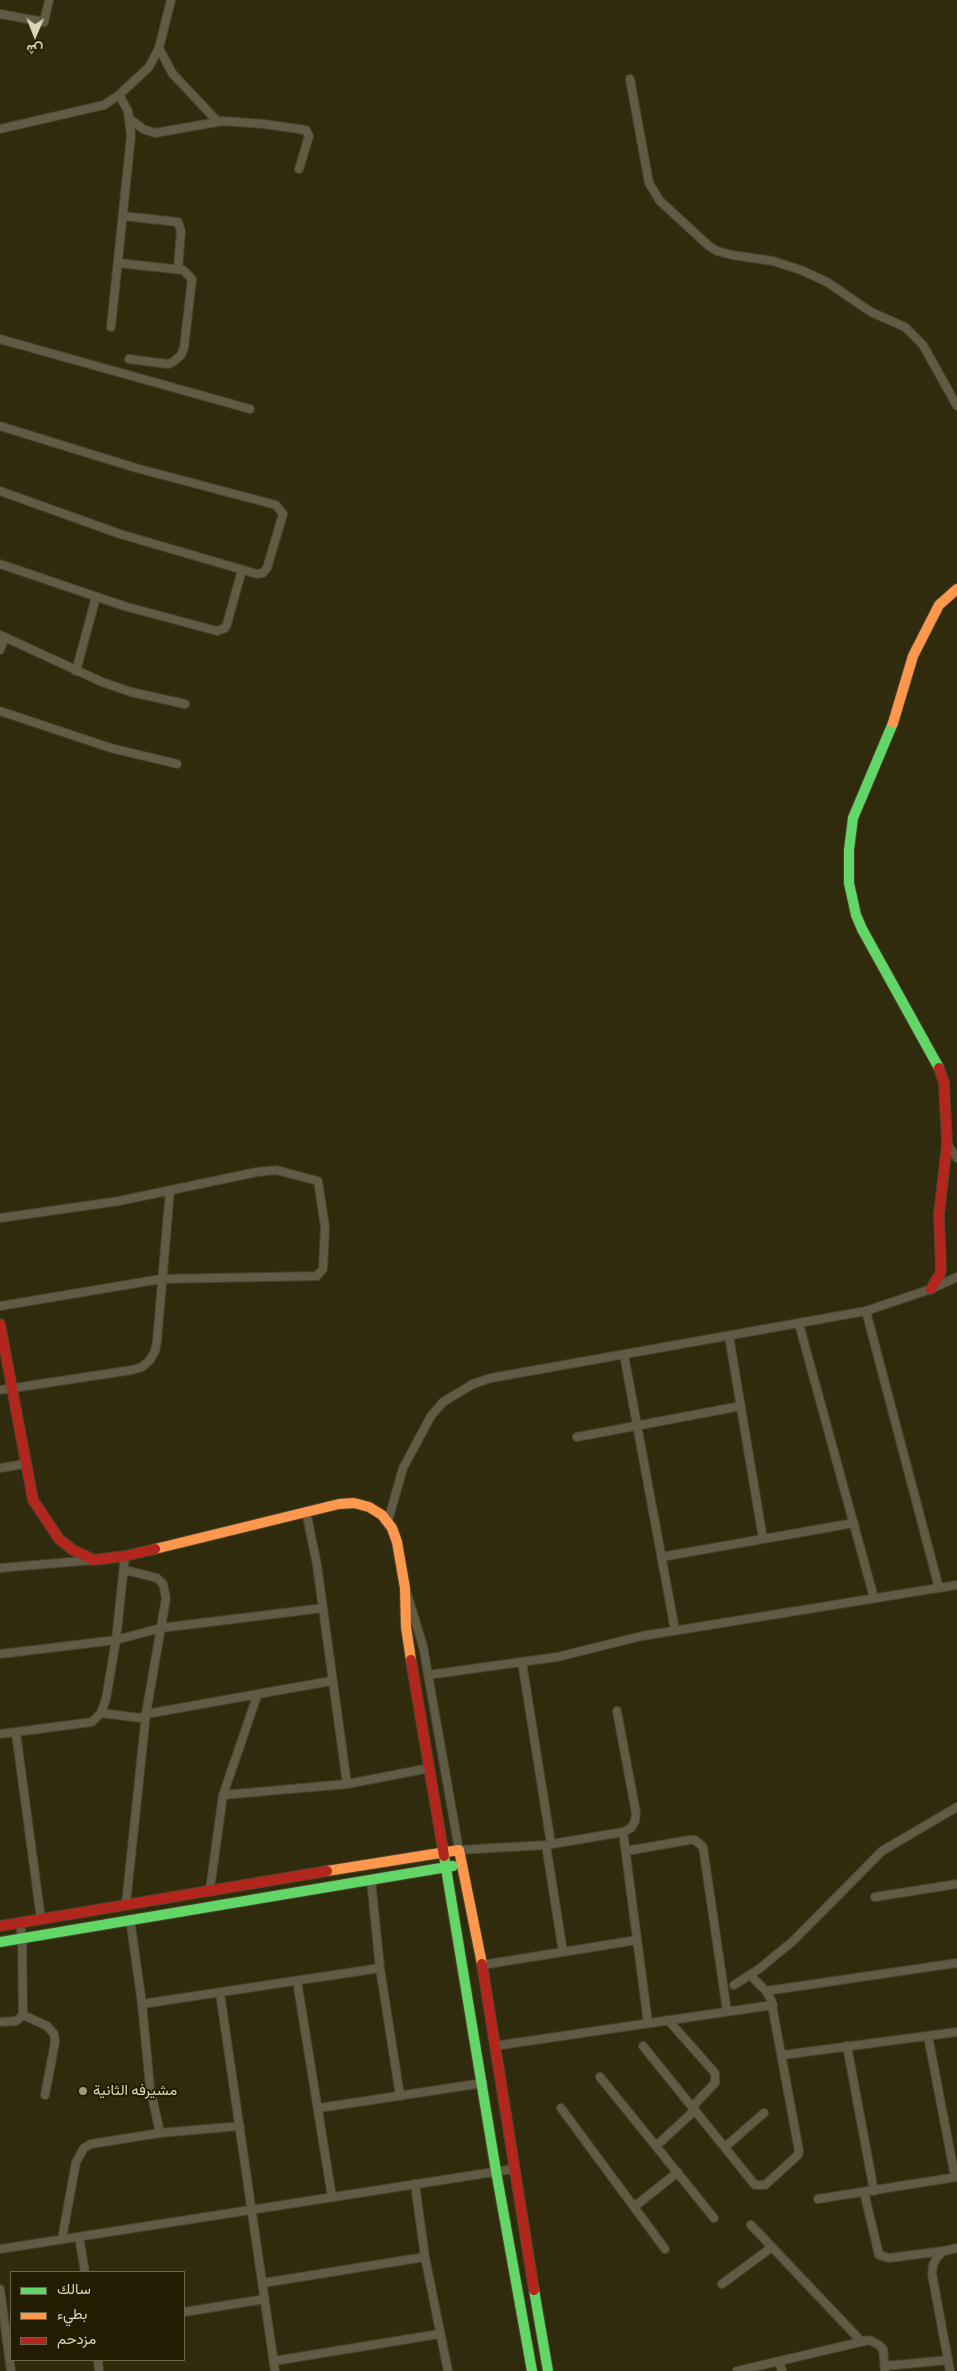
<!DOCTYPE html>
<meta charset="utf-8">
<style>
body{margin:0}
#map{position:relative;width:957px;height:2371px;overflow:hidden;background:#312b0e;font-family:"PT Sans Narrow",Vazirmatn,sans-serif}
canvas{display:block}
.legend{position:absolute;left:10px;top:2271px;width:175px;height:90px;box-sizing:border-box;background:#221d02;border:1px solid #6c674a;margin:0;padding:6px 9px;list-style:none;font-size:15px;color:#dbd5b5}
.legend li{display:flex;align-items:center;gap:10px;height:25px}
.legend b{width:25px;border:1px solid #6c674a}
.north{position:absolute;left:10px;top:10px;width:50px;height:50px;-webkit-text-stroke:4px #221d02;paint-order:stroke;rotate:181deg;font-size:14px;font-weight:700;line-height:20px;text-align:center;color:#dbd5b5}
.north::after{content:'';display:block;margin:auto;width:18px;height:22px;background:#dbd5b5;clip-path:polygon(50% 0,100% 100%,50% 72%,0 100%)}
</style>
<div id="map">
<canvas width="957" height="2371"></canvas>
<ul class="legend">
<li><b style="height:6px;background:#63d668"></b>سالك</li>
<li><b style="height:6px;background:#ff974d"></b>بطيء</li>
<li><b style="height:6px;background:#b3261e"></b>مزدحم</li>
</ul>
<div class="north">ش</div>
</div>
<script>
const g = document.querySelector('canvas').getContext('2d');
g.lineJoin = 'round';
const poly = rows => new Path2D(rows.map(r => 'M' + r).join(''));
function trace(path, color, width, dash) { g.strokeStyle = color; g.lineWidth = width; g.lineCap = dash ? 'butt' : 'round'; g.setLineDash(dash || []); g.stroke(path); }
function label(font, color, halo, rows, align = 'center') {
  g.font = font + ' "PT Sans Narrow",Vazirmatn,sans-serif'; g.lineWidth = 4; g.setLineDash([]); g.textBaseline = 'middle'; g.strokeStyle = halo; g.fillStyle = color; for (const [text, x, y, turn = 0] of rows) {
    g.save(); g.translate(x, y); g.rotate((+turn || 0) * Math.PI / 180); g.textAlign = isNaN(turn) ? turn : align; if (halo) g.strokeText(text, 0, 0); g.fillText(text, 0, 0); g.restore();
  }
}
const street = poly([
 [0,14,44,22,49,0],
 [159,48,172,73,218,122],
 [630,79,649,183,660,201,709,246,717,251,732,255,773,261,801,270,827,282,871,312,905,327,923,345,957,406],
 [130,119,143,129,155,133,223,121,264,124,306,130,309,136,299,169],
 [0,129,104,105,119,95,149,67,159,48,171,0],
 [123,216,178,222,181,231,178,269],
 [118,263,183,270,192,279,184,348,181,355,173,362,168,364,129,359],
 [111,327,131,136,128,111,119,95],
 [0,339,250,409],
 [0,426,136,468,276,505,283,514,267,568,263,573,257,574,120,534,0,491],
 [0,564,124,606,217,631,225,628,227,624,242,570],
 [0,635,102,682,131,692,185,704],
 [0,650,5,637],
 [76,671,96,597],
 [0,711,111,748,177,764],
 [947,1144,957,1158],
 [0,1218,119,1201,257,1172,276,1170,318,1181,325,1227,323,1269,317,1276,161,1279,0,1306],
 [866,1311,939,1588],
 [799,1324,874,1598],
 [729,1336,763,1539],
 [624,1355,675,1630],
 [0,1390,132,1370,142,1367,150,1360,155,1351,157,1341,170,1190],
 [577,1437,741,1406],
 [0,1468,25,1464],
 [306,1511,317,1565,347,1784],
 [388,1521,403,1468,431,1416,443,1402,473,1384,491,1378,866,1311,931,1289,957,1277],
 [661,1557,854,1523],
 [0,1568,93,1560],
 [125,1570,157,1578,163,1584,166,1598,146,1714,126,1904],
 [407,1594,423,1646,459,1850,546,1845,623,1832,631,1828,635,1821,636,1813,617,1711],
 [0,1654,116,1640,161,1628,323,1608],
 [522,1662,551,1844],
 [428,1675,557,1657,642,1636,957,1585],
 [101,1713,141,1718,146,1714,331,1681],
 [16,1733,41,1919],
 [0,1734,92,1722,101,1713,106,1699,116,1640,125,1556],
 [223,1795,347,1784,430,1768],
 [623,1832,648,2023],
 [546,1845,563,1952],
 [626,1851,689,1840,695,1840,703,1847,727,2011],
 [371,1880,380,1968,400,2096],
 [210,1889,223,1795,257,1696],
 [875,1897,957,1884],
 [130,1919,142,2004,150,2087,160,2133],
 [482,1965,637,1940],
 [297,1981,332,2197],
 [734,1985,759,1969,793,1941,882,1851,957,1807],
 [766,1991,957,1963],
 [220,1993,275,2371],
 [142,2004,380,1968],
 [23,2015,47,2026,54,2034,55,2042,45,2095],
 [668,2020,715,2073,715,2083,692,2107],
 [0,2022,16,2021,23,2015,22,1938,20,1923],
 [928,2036,955,2177],
 [494,2046,773,2005],
 [643,2046,755,2185,765,2185,798,2155,799,2151,771,2000,766,1991,750,1975],
 [847,2046,874,2191],
 [783,2055,957,2032],
 [600,2077,714,2218],
 [319,2108,483,2083],
 [561,2108,665,2249],
 [656,2146,695,2110],
 [725,2147,764,2113],
 [415,2184,425,2257,448,2371],
 [864,2192,879,2255,889,2258,943,2251],
 [818,2199,957,2177],
 [634,2207,678,2172],
 [751,2225,861,2341],
 [79,2237,85,2272],
 [62,2239,76,2162,84,2148,91,2144,160,2133,240,2126],
 [0,2249,513,2169],
 [263,2283,425,2257],
 [722,2284,772,2247],
 [0,2289,11,2371],
 [184,2312,265,2299],
 [98,2360,99,2371],
 [274,2361,439,2334],
 [779,2361,782,2371],
 [885,2366,948,2360],
 [737,2371,869,2340,879,2345,883,2349,885,2371],
 [950,2371,932,2274,933,2265,937,2257,944,2251,957,2248]
]);
const fast = poly([
 [893,723,853,818,849,850,849,883,856,915,862,929,939,1068],
 [444,1856,496,2171,532,2371],
 [0,1942,453,1866],
 [534,2290,548,2371]
]);
const slow = poly([
 [893,723,913,656,939,605,957,589],
 [155,1549,339,1504,354,1503,369,1507,382,1515,392,1528,397,1542,405,1588,406,1627,411,1660],
 [327,1871,459,1850,482,1964]
]);
const jam = poly([
 [931,1289,940,1274,941,1268,939,1215,947,1144,944,1083,939,1068],
 [0,1324,33,1500,59,1539,73,1550,94,1560,125,1556,155,1549],
 [411,1660,444,1856],
 [0,1926,327,1871],
 [482,1964,534,2290]
]);
trace(street, '#48432e', 10);
trace(fast, '#48432e', 12);
trace(slow, '#48432e', 12);
trace(jam, '#48432e', 12);
trace(street, '#605b44', 8);
trace(fast, '#63d668', 10);
trace(slow, '#ff974d', 10);
trace(jam, '#b3261e', 10);
for (const [x, y, r, color] of [
 [83,2091,5,"#a09a7b"]
]) { const dot = new Path2D(); dot.arc(x, y, r, 0, 2 * Math.PI); g.fillStyle = color; g.fill(dot); trace(dot, '#221d02', 2); }
label('15px', '#dbd5b5', '#221d02', [
 ["مشيرفه الثانية",93,2091]
], 'left');
</script>
